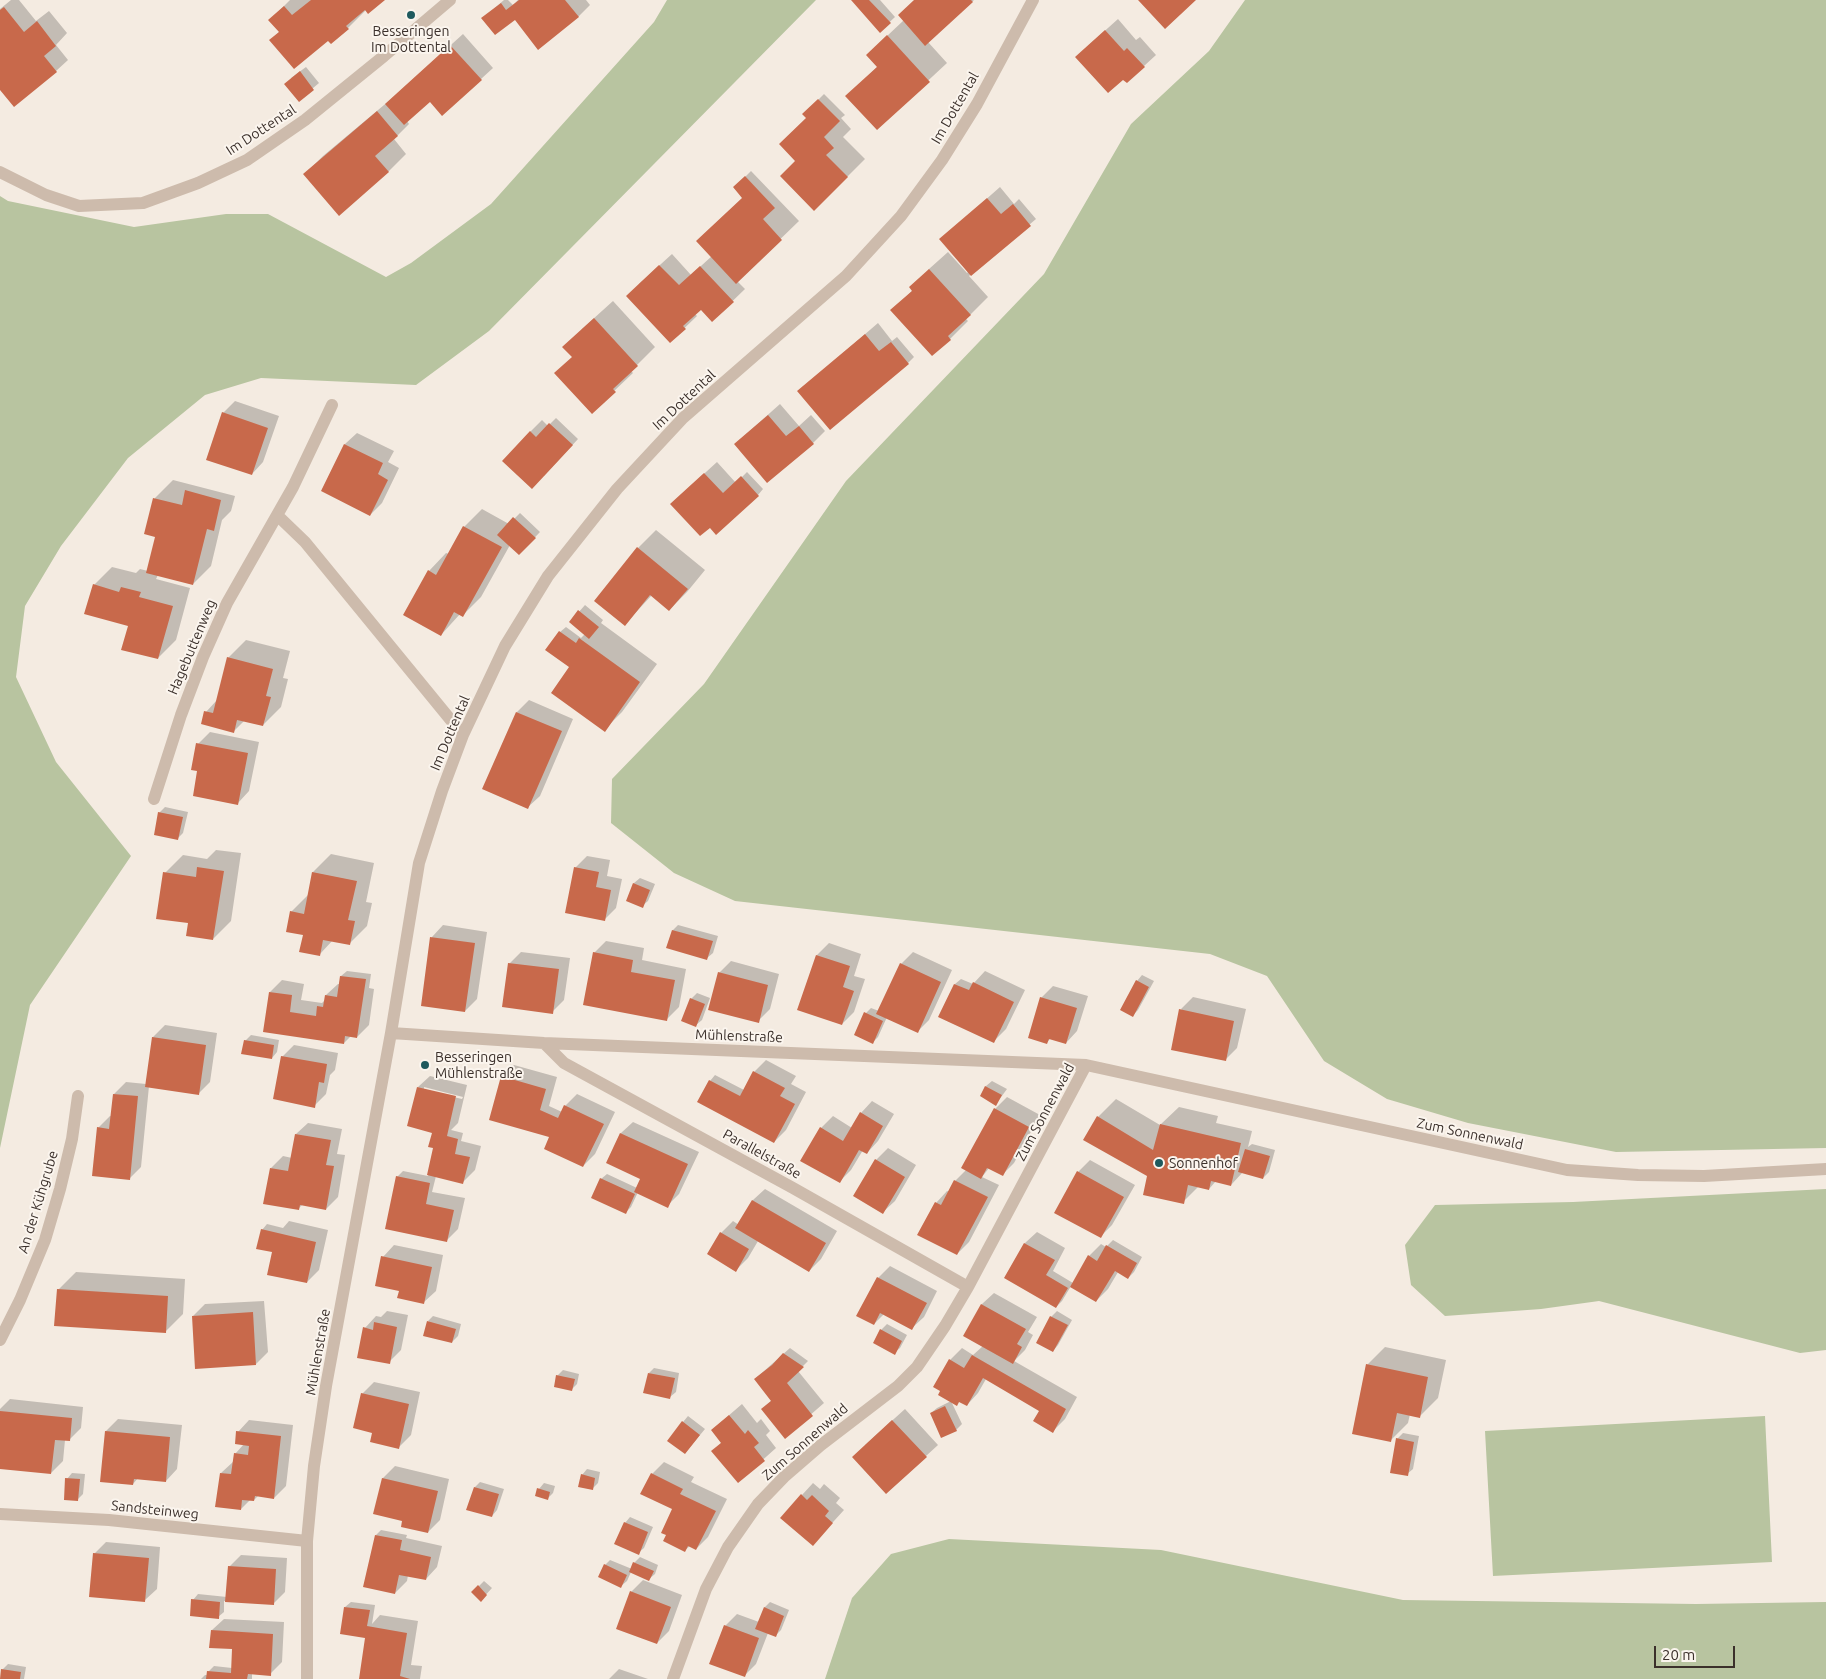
<!DOCTYPE html>
<meta charset="utf-8">
<style>
body{margin:0}
#map{position:relative;width:1826px;height:1679px;overflow:hidden;background:#f4ebe1;font-family:Ubuntu,sans-serif}
canvas{display:block}
.scale{position:absolute;left:1654px;top:1646px;width:81px;height:22px;box-sizing:border-box;border:2px solid #3b302b;border-top:0;padding-left:6px;font-size:15px;line-height:18px;white-space:nowrap;color:#3b302b;-webkit-text-stroke:4px #fbf5ee;paint-order:stroke}
</style>
<div id="map">
<canvas width="1826" height="1679"></canvas>
<div class="scale">20 m</div>
</div>
<script>
const g = document.querySelector('canvas').getContext('2d');
g.lineJoin = 'round';
function paint(path, color) { g.fillStyle = color; g.fill(path, 'evenodd'); }
const poly = rows => new Path2D(rows.map(r => 'M' + r).join(''));
function trace(path, color, width, dash) { g.strokeStyle = color; g.lineWidth = width; g.lineCap = dash ? 'butt' : 'round'; g.setLineDash(dash || []); g.stroke(path); }
function label(font, color, halo, rows, align = 'center') {
  g.font = font + ' Ubuntu,sans-serif'; g.lineWidth = 4; g.setLineDash([]); g.textBaseline = 'middle'; g.strokeStyle = halo; g.fillStyle = color; for (const [text, x, y, turn = 0] of rows) {
    g.save(); g.translate(x, y); g.rotate((+turn || 0) * Math.PI / 180); g.textAlign = isNaN(turn) ? turn : align; if (halo) g.strokeText(text, 0, 0); g.fillText(text, 0, 0); g.restore();
  }
}
paint(poly([
 [667,0,816,0,489,331,416,385,261,378,205,395,128,458,61,546,25,606,16,677,56,762,131,856,30,1005,0,1148,0,196,8,201,134,227,226,214,268,214,386,277,411,263,491,204,654,22],
 [1245,0,1826,0,1826,1148,1616,1152,1468,1123,1387,1099,1324,1061,1267,976,1210,954,735,901,674,873,611,823,612,779,704,684,846,481,1044,274,1131,124,1209,51],
 [1826,1189,1826,1350,1800,1353,1599,1301,1541,1309,1445,1316,1411,1285,1405,1245,1435,1205,1573,1202],
 [1765,1416,1772,1562,1493,1576,1485,1431],
 [949,1539,1161,1550,1403,1600,1696,1604,1826,1602,1826,1679,825,1679,852,1598,891,1554]
]), '#b8c4a0');
paint(poly([
 [11,0,19,0,36,21,49,11,67,33,56,45,68,60,56,71,0,88,0,9],
 [290,0,383,0,366,10,348,28,328,39,271,40,280,31,270,20],
 [504,0,508,0,513,5,518,0,586,0,590,5,578,17,483,18],
 [852,0,880,0,895,17,880,31],
 [915,0,974,0,928,42,947,63,877,128,847,96,878,66,886,37,904,20],
 [1118,19,1136,40,1140,37,1156,55,1144,66,1089,45],
 [463,34,493,68,481,79,430,100,407,121,409,124,394,139,406,154,388,172,305,174,323,156,390,100],
 [306,67,319,83,299,100,291,78],
 [824,94,845,115,841,118,851,129,843,137,865,159,847,177,797,161,807,118,804,114],
 [751,171,799,221,737,281,745,289,713,320,701,308,695,314,697,316,670,342,639,284,672,254,691,275,712,256,743,197,734,188],
 [1000,187,1014,204,1019,199,1036,219,969,276,988,297,966,319,968,321,950,339,892,310,913,290,929,269,948,252,967,273,968,272,941,239],
 [613,301,655,347,631,371,633,373,592,412,573,357,582,329],
 [878,323,892,341,897,337,914,357,908,363,897,373,799,391],
 [235,401,279,416,263,462,252,474,223,413],
 [780,404,799,426,811,415,825,431,813,443,735,444],
 [556,418,578,439,544,476,530,432,542,420,548,426],
 [357,433,394,451,388,462,399,468,382,503,370,515,322,490,345,444],
 [717,462,736,483,747,472,763,489,758,495,684,492],
 [173,480,235,496,231,511,222,520,211,566,193,584,158,575,156,579,190,588,176,640,158,658,94,585,112,567,136,573,140,569,148,571,157,536,146,533,155,498],
 [482,509,509,524,520,513,540,532,519,554,510,545,481,597,463,615,460,614,441,635,429,571,446,553,449,554,464,527],
 [656,530,705,570,687,592,669,610,652,595,625,624,638,548],
 [585,605,603,620,601,623,657,664,622,712,604,730,571,667,560,632,566,627,581,638,585,634,570,622],
 [246,640,290,651,283,678,288,679,281,707,263,725,245,720,234,731,206,712,217,700,228,658],
 [529,700,573,719,540,796,528,807,517,712],
 [210,732,259,742,249,791,238,803,199,770,198,744],
 [165,807,188,812,183,833,178,838,159,813],
 [216,850,241,853,231,921,213,939,189,922,165,873,183,855,207,859],
 [331,854,374,863,366,902,372,903,367,926,349,944,333,940,320,954,291,912,309,894,313,872],
 [587,856,610,860,607,876,622,879,616,908,604,920,575,868],
 [640,878,655,884,648,901,642,906,627,900,634,883],
 [443,925,487,932,477,999,465,1011,422,1005,432,937],
 [678,925,718,936,713,953,707,958,668,947,673,930],
 [606,941,644,948,642,960,686,969,679,1007,667,1019,594,953],
 [829,943,861,954,854,976,865,979,854,1012,842,1024,799,1009,817,955],
 [521,952,570,958,564,1000,552,1012,509,964],
 [913,952,952,970,929,1020,917,1032,887,1017,878,1037,873,1042,866,1013,871,1008,879,1011,901,964],
 [731,961,779,974,770,1009,758,1021,719,973],
 [347,971,371,974,369,988,374,989,369,1025,357,1037,351,1036,344,1043,264,1031,270,992,282,980,304,984,301,1000,322,1003,326,999,326,995,338,984,340,984,341,976],
 [985,971,1025,990,1006,1029,994,1041,940,1016,955,984,961,979,973,984],
 [1142,975,1154,981,1138,1010,1133,1015,1137,981],
 [1053,986,1088,996,1077,1031,1066,1043,1051,1038,1047,1042,1041,998],
 [697,993,710,998,702,1020,696,1025,691,999],
 [1193,997,1246,1009,1237,1048,1225,1060,1181,1009],
 [165,1025,217,1033,210,1082,198,1094,149,1086,141,1167,130,1178,98,1128,110,1116,112,1116,114,1094,126,1082,146,1084,153,1037],
 [251,1035,279,1040,277,1052,272,1058,245,1041],
 [294,1045,338,1053,335,1070,330,1075,326,1094,314,1106,282,1057],
 [766,1060,796,1076,791,1084,806,1092,786,1130,774,1142,710,1081,715,1075,744,1090,754,1072],
 [514,1065,557,1077,549,1106,562,1112,565,1106,577,1094,615,1112,595,1154,583,1166,551,1137,502,1077],
 [430,1076,467,1085,458,1123,451,1130,463,1133,461,1141,481,1146,475,1170,463,1182,436,1176,432,1192,465,1198,458,1229,446,1241,397,1177,403,1171,428,1176,435,1148,433,1133,418,1087],
 [424,1087,463,1097,462,1099,424,1090],
 [992,1081,1007,1089,996,1104,981,1096,986,1086],
 [1007,1097,1040,1115,1014,1163,1002,1175,989,1168,982,1177,999,1185,969,1242,957,1254,936,1203,947,1191,950,1192,955,1181,966,1170,995,1109],
 [1116,1099,1160,1125,1179,1107,1218,1116,1216,1123,1252,1131,1248,1147,1252,1144,1275,1150,1269,1172,1263,1178,1243,1172,1231,1185,1216,1181,1209,1189,1199,1186,1183,1202,1149,1175,1098,1117],
 [872,1101,894,1114,878,1141,867,1153,863,1150,851,1170,839,1182,821,1128,833,1116,852,1128,861,1113],
 [633,1122,699,1152,679,1194,667,1206,638,1192,631,1207,626,1212,601,1179,607,1174,637,1188,642,1178,608,1162,621,1133],
 [308,1123,342,1129,337,1154,345,1155,338,1197,326,1209,303,1204,298,1209,271,1168,283,1156,292,1158,296,1134],
 [888,1148,916,1165,895,1201,883,1212,876,1160],
 [1090,1160,1135,1185,1112,1225,1100,1237,1078,1172],
 [765,1189,837,1231,821,1259,809,1271,758,1241,748,1258,736,1270,721,1233,733,1221,739,1225,753,1200],
 [289,1221,328,1230,319,1270,307,1282,274,1248,262,1230,267,1224,283,1228],
 [1037,1232,1065,1248,1053,1271,1073,1283,1089,1256,1101,1244,1106,1247,1113,1240,1142,1257,1134,1272,1128,1278,1118,1272,1108,1289,1096,1301,1071,1286,1062,1301,1056,1307,1005,1277,1025,1243],
 [394,1245,443,1255,436,1291,424,1302,400,1290,383,1257],
 [890,1266,937,1291,924,1317,912,1328,884,1314,874,1324,878,1278],
 [76,1272,185,1279,183,1314,165,1332,58,1290],
 [994,1293,1037,1317,1028,1332,1033,1335,1025,1350,1014,1361,1077,1397,1065,1419,1053,1431,1040,1410,986,1379,978,1393,967,1405,960,1401,951,1401,962,1424,956,1430,931,1413,937,1408,951,1401,950,1360,962,1348,973,1355,983,1346,965,1336,982,1304],
 [264,1301,268,1352,256,1364,193,1316,205,1304],
 [387,1311,408,1315,401,1350,389,1362,365,1328,376,1316,381,1317],
 [1057,1311,1072,1320,1058,1345,1053,1351,1051,1317],
 [433,1316,461,1324,458,1336,452,1342,428,1321],
 [887,1324,907,1335,900,1348,894,1353,881,1330],
 [1385,1347,1446,1360,1438,1398,1420,1416,1410,1414,1408,1423,1390,1441,1367,1365],
 [790,1348,808,1361,798,1371,824,1403,785,1437,762,1409,772,1400,755,1379],
 [654,1368,679,1373,676,1392,670,1397,649,1373],
 [563,1370,579,1374,577,1384,571,1390,557,1376],
 [374,1382,420,1392,411,1435,399,1447,374,1432,362,1394],
 [10,1399,83,1407,81,1428,69,1440,65,1440,63,1461,51,1473,0,1468,0,1409],
 [742,1404,757,1423,761,1419,770,1431,766,1435,776,1448,738,1482,713,1451,722,1442,712,1430],
 [905,1409,938,1445,926,1456,865,1445],
 [688,1416,705,1429,685,1453,683,1422],
 [118,1419,182,1425,177,1469,166,1481,138,1478,133,1484,102,1481,106,1431],
 [249,1420,293,1425,286,1486,274,1498,258,1496,254,1500,250,1500,241,1509,221,1473,234,1461,235,1454,244,1444,238,1432],
 [1403,1433,1419,1436,1413,1469,1407,1474,1397,1439],
 [664,1462,694,1477,691,1482,727,1499,708,1537,696,1549,690,1546,685,1550,674,1509,652,1474],
 [395,1466,449,1479,440,1520,428,1532,404,1520,375,1513,383,1478],
 [587,1469,600,1472,598,1483,592,1489,582,1475],
 [72,1473,85,1474,83,1494,78,1499,67,1479],
 [480,1482,504,1489,497,1510,492,1516,475,1487],
 [544,1483,555,1486,553,1493,547,1499,539,1489],
 [813,1483,820,1489,824,1484,840,1498,836,1503,844,1510,813,1544,802,1495],
 [630,1517,653,1527,644,1548,638,1553,625,1523],
 [381,1530,407,1535,406,1538,442,1546,437,1567,426,1579,408,1575,407,1581,395,1593,376,1535],
 [106,1542,160,1547,157,1589,145,1600,94,1554],
 [241,1555,287,1558,285,1592,273,1604,224,1601,224,1612,218,1617,193,1600,198,1594,227,1597,229,1567],
 [640,1557,658,1565,655,1574,649,1579,631,1572,627,1581,621,1586,605,1565,610,1560,632,1569,634,1563],
 [643,1580,682,1595,669,1631,657,1643,631,1592],
 [484,1581,492,1588,481,1600,473,1592],
 [351,1602,375,1605,372,1624,380,1615,418,1621,411,1665,422,1666,420,1679,361,1679,367,1634,345,1607],
 [770,1602,789,1610,781,1630,775,1636,768,1633,756,1664,744,1676,725,1626,737,1614,759,1622,765,1607],
 [224,1619,284,1622,282,1662,270,1674,252,1673,252,1679,201,1679,205,1675,208,1675,208,1672,214,1666,232,1668,233,1648,212,1630],
 [8,1664,26,1667,24,1679,1,1679,2,1670],
 [619,1669,648,1679,609,1679]
]), '#0003');
paint(poly([
 [311,0,385,0,368,14,365,10,346,26,349,29,331,44,328,41,294,69,269,40,279,32,268,20,284,6,292,15],
 [519,0,565,0,579,17,538,50,515,20,495,35,481,18,501,3,506,10],
 [851,0,869,0,891,23,880,33],
 [914,0,971,0,973,2,925,46,898,15],
 [1138,0,1196,0,1165,29],
 [4,7,24,32,37,21,56,46,44,56,57,72,14,107,0,90,0,10],
 [1105,30,1124,51,1127,48,1145,67,1127,83,1123,80,1108,93,1075,57],
 [887,35,930,82,877,130,845,96,877,67,866,55],
 [450,45,482,80,442,116,430,102,404,125,385,104],
 [300,71,314,90,299,102,284,84],
 [818,99,840,121,824,137,834,148,826,155,848,177,814,211,780,176,795,161,779,144,806,118,802,114],
 [377,111,398,136,375,156,389,172,339,216,303,174],
 [745,176,775,208,763,219,782,240,736,284,696,241,742,198,733,187],
 [987,198,1001,214,1013,204,1031,226,971,276,939,239],
 [659,265,679,285,700,266,734,302,712,322,701,310,683,326,686,329,670,343,626,296],
 [929,269,971,315,948,336,951,340,932,356,890,310,912,291,909,287],
 [594,318,638,366,613,389,616,392,592,414,554,373,572,357,562,347],
 [865,334,879,351,891,342,909,364,830,430,797,391],
 [222,412,268,428,252,475,206,460],
 [768,415,786,436,799,426,814,444,767,483,734,444],
 [549,423,573,445,532,489,502,461,530,431,536,437],
 [344,444,383,463,378,474,388,480,370,516,321,491],
 [704,473,723,493,741,476,759,496,716,535,710,528,700,536,670,504],
 [185,490,221,500,214,531,207,529,193,585,146,573,155,537,144,534,153,498,182,505],
 [513,517,536,538,519,555,497,535],
 [463,526,502,547,463,617,454,612,441,636,403,615,428,570,436,575],
 [637,547,688,589,669,611,650,595,625,626,594,601],
 [93,584,119,592,121,587,141,592,139,597,173,606,158,659,121,650,128,626,84,614],
 [578,610,599,627,589,639,569,622],
 [559,631,576,643,579,638,640,682,605,732,551,693,569,667,545,650],
 [227,657,273,669,266,696,271,697,263,726,237,720,234,733,201,724,204,711,213,713],
 [516,712,562,731,528,809,482,789],
 [196,743,248,753,238,805,193,796,197,771,191,770],
 [158,812,183,817,178,840,154,835],
 [197,867,224,871,213,940,186,936,188,923,156,919,163,872,196,877],
 [574,867,599,872,596,887,611,890,605,921,565,913],
 [312,872,357,881,348,920,355,921,350,945,323,940,320,956,299,952,303,935,286,932,290,911,304,914],
 [633,883,650,890,643,908,626,901],
 [672,930,713,941,707,960,666,948],
 [430,937,475,943,465,1012,421,1006],
 [593,952,633,960,631,972,675,980,667,1021,583,1005],
 [816,955,850,966,843,987,854,991,842,1025,797,1010],
 [508,963,559,969,553,1014,502,1007],
 [900,963,941,982,918,1033,876,1014],
 [718,972,768,985,759,1023,708,1010],
 [340,976,366,979,357,1038,345,1036,344,1044,263,1032,269,992,292,995,290,1012,316,1016,317,1006,323,1007,325,995,337,997],
 [1136,980,1149,987,1133,1017,1120,1010],
 [973,982,1014,1002,994,1043,938,1017,954,984,969,990],
 [1040,997,1077,1008,1066,1044,1049,1039,1047,1044,1028,1038],
 [690,998,705,1004,696,1027,681,1021],
 [1179,1009,1234,1021,1226,1061,1171,1050],
 [864,1012,883,1021,873,1044,854,1035],
 [152,1037,206,1045,199,1095,145,1087],
 [244,1040,274,1045,272,1059,241,1054],
 [281,1056,327,1064,324,1083,319,1082,315,1108,273,1099],
 [753,1071,785,1088,780,1096,795,1104,774,1143,697,1102,709,1080,740,1096],
 [501,1076,546,1089,540,1110,558,1118,564,1105,604,1124,583,1167,544,1149,549,1137,489,1120],
 [985,1086,1002,1095,996,1106,980,1096],
 [417,1087,456,1096,447,1136,458,1139,455,1154,470,1157,463,1184,427,1175,433,1148,428,1147,432,1133,407,1126],
 [113,1094,138,1096,130,1180,92,1176,97,1127,109,1129],
 [994,1108,1029,1127,1003,1176,987,1168,981,1179,961,1168],
 [860,1112,883,1126,867,1154,859,1150,840,1183,800,1161,820,1127,843,1141],
 [1097,1116,1153,1150,1160,1124,1241,1143,1231,1186,1211,1181,1209,1190,1188,1185,1184,1204,1143,1195,1147,1176,1083,1140],
 [620,1133,688,1164,668,1208,634,1192,640,1179,606,1163],
 [295,1134,331,1140,326,1165,334,1166,326,1210,300,1205,299,1210,263,1204,270,1168,288,1171],
 [1245,1149,1270,1156,1263,1179,1238,1172],
 [875,1159,905,1177,883,1214,853,1196],
 [1077,1171,1124,1197,1101,1238,1054,1213],
 [396,1176,430,1183,426,1204,454,1210,447,1242,385,1229],
 [600,1178,635,1194,626,1214,591,1198],
 [954,1180,988,1197,957,1255,917,1235,935,1202,941,1205],
 [752,1200,826,1243,809,1272,735,1228],
 [261,1229,316,1242,307,1283,267,1275,272,1252,256,1249],
 [720,1232,749,1249,736,1272,707,1254],
 [1024,1243,1055,1260,1046,1275,1068,1288,1056,1308,1004,1278],
 [1106,1245,1137,1263,1128,1279,1115,1271,1096,1302,1070,1287,1088,1255,1097,1261],
 [381,1256,432,1267,424,1304,397,1298,399,1291,375,1286],
 [877,1277,927,1303,912,1330,880,1313,874,1325,856,1316],
 [57,1289,168,1296,166,1333,54,1326],
 [981,1304,1026,1329,1017,1344,1022,1347,1013,1364,963,1336],
 [253,1312,256,1365,195,1369,192,1316],
 [1050,1316,1068,1325,1053,1352,1036,1343],
 [427,1321,456,1329,452,1343,423,1336],
 [374,1322,397,1327,390,1364,357,1358,363,1327,373,1330],
 [880,1329,902,1341,895,1355,873,1343],
 [783,1353,804,1367,787,1383,813,1416,785,1439,761,1409,771,1401,754,1379,772,1365],
 [972,1355,1066,1409,1053,1433,1033,1421,1039,1411,983,1378,967,1406,959,1402,957,1406,938,1395,940,1391,933,1387,949,1359,964,1368],
 [1366,1364,1428,1377,1420,1418,1397,1413,1391,1442,1352,1434],
 [648,1373,675,1378,670,1399,643,1393],
 [556,1375,575,1379,572,1391,554,1387],
 [361,1393,409,1404,399,1449,370,1442,372,1433,353,1428],
 [945,1406,957,1431,941,1438,930,1413],
 [0,1411,72,1418,70,1441,55,1440,51,1474,0,1469],
 [729,1415,745,1434,748,1430,759,1443,754,1447,765,1461,738,1483,711,1451,721,1443,711,1430],
 [892,1420,927,1457,886,1494,852,1457],
 [682,1421,700,1435,685,1454,667,1441],
 [105,1431,170,1437,166,1482,134,1479,133,1485,100,1482],
 [236,1431,281,1436,274,1499,255,1496,254,1501,242,1500,241,1510,215,1507,220,1473,231,1474,234,1453,248,1455,249,1446,235,1444],
 [1396,1438,1414,1442,1408,1476,1390,1473],
 [651,1473,683,1489,680,1494,716,1511,696,1550,688,1546,685,1552,663,1541,666,1535,661,1533,672,1509,640,1494],
 [581,1474,595,1478,593,1490,578,1487],
 [65,1478,80,1479,78,1501,64,1500],
 [382,1478,438,1491,428,1533,401,1527,402,1521,373,1514],
 [474,1487,499,1494,492,1517,466,1510],
 [537,1488,550,1492,548,1500,535,1496],
 [801,1494,807,1500,812,1495,829,1511,825,1516,833,1523,813,1546,780,1518],
 [624,1522,648,1532,639,1555,614,1544],
 [375,1535,402,1540,400,1550,431,1557,426,1580,399,1575,395,1594,363,1587],
 [93,1553,149,1558,145,1602,89,1597],
 [633,1562,654,1571,649,1581,629,1572],
 [604,1564,627,1575,621,1588,598,1577],
 [228,1566,276,1569,274,1605,225,1602],
 [478,1585,487,1595,481,1602,471,1592],
 [630,1591,671,1607,657,1644,616,1629],
 [191,1599,220,1602,219,1619,190,1616],
 [344,1607,370,1610,367,1626,407,1633,400,1676,410,1679,359,1679,365,1638,340,1634],
 [764,1607,784,1616,776,1637,755,1629],
 [724,1625,759,1638,745,1677,709,1664],
 [211,1630,273,1634,271,1676,248,1674,247,1679,206,1679,207,1671,231,1673,232,1649,209,1648],
 [1,1669,21,1672,20,1679,0,1679]
]), '#c8694b');
trace(poly([
 [0,172,46,195,79,206,143,203,198,183,247,160,305,120,384,56,450,0],
 [277,515,305,542,463,735],
 [154,799,181,715,203,657,227,603,293,487,332,405],
 [391,1033,544,1043,1086,1065,1567,1170,1638,1175,1704,1176,1826,1169],
 [544,1043,564,1063,793,1188,968,1287],
 [0,1340,20,1300,45,1240,60,1189,72,1139,78,1096],
 [0,1514,109,1520,307,1541],
 [307,1679,307,1541,314,1466,326,1386,391,1033,419,863,442,791,463,735,505,646,548,576,617,489,683,418,846,276,901,216,942,160,977,104,1033,0],
 [673,1679,706,1589,728,1547,758,1504,784,1477,821,1445,898,1386,917,1367,945,1326,968,1287,1086,1065]
]), '#cdbbac', 12);
for (const [x, y, r, color] of [
 [411,15,5,"#1f5a5e"],
 [425,1065,5,"#1f5a5e"],
 [1159,1163,5,"#1f5a5e"]
]) { const dot = new Path2D(); dot.arc(x, y, r, 0, 2 * Math.PI); g.fillStyle = color; g.fill(dot); trace(dot, '#fbf5ee', 2); }
label('14px', '#3b302b', '#fbf5ee', [
 ["Besseringen",411,31,"center"],
 ["Im Dottental",411,47,"center"],
 ["Besseringen",435,1057],
 ["Mühlenstraße",435,1073],
 ["Sonnenhof",1169,1163]
], 'left');
label('14px', '#3b302b', '#fbf5ee', [
 ["Im Dottental",955,108,-60],
 ["Im Dottental",261,130,-33],
 ["Im Dottental",684,400,-43],
 ["Hagebuttenweg",192,647,-67],
 ["Im Dottental",450,733,-67],
 ["Mühlenstraße",739,1036,2],
 ["Zum Sonnenwald",1045,1112,-62],
 ["Zum Sonnenwald",1470,1134,12],
 ["Parallelstraße",762,1154,29],
 ["An der Kühgrube",38,1202,-73],
 ["Mühlenstraße",318,1352,-80],
 ["Zum Sonnenwald",805,1442,-41],
 ["Sandsteinweg",155,1510,6]
]);
</script>
